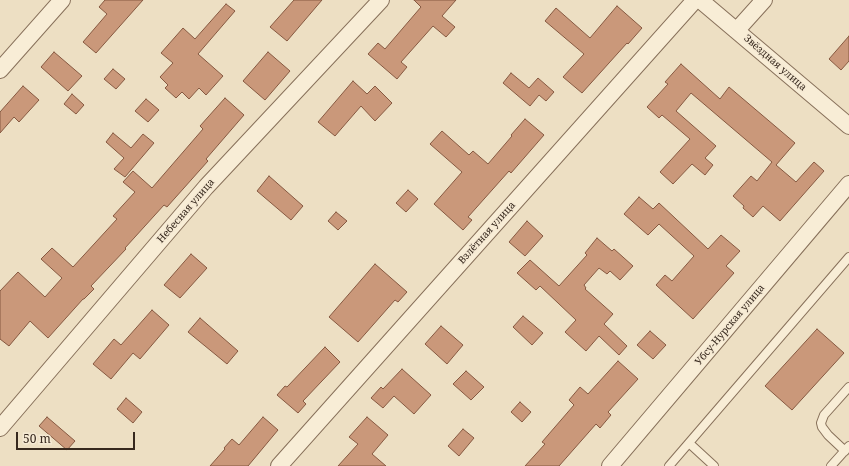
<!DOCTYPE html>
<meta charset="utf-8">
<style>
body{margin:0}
#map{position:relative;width:849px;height:466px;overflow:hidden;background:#eddfc3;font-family:"Noto Serif",serif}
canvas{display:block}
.scale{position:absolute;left:16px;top:432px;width:119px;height:18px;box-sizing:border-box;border:2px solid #37291e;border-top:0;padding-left:5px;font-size:12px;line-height:14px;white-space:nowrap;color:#37291e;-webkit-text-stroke:3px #f5e9d3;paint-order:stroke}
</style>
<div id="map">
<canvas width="849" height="466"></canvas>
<div class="scale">50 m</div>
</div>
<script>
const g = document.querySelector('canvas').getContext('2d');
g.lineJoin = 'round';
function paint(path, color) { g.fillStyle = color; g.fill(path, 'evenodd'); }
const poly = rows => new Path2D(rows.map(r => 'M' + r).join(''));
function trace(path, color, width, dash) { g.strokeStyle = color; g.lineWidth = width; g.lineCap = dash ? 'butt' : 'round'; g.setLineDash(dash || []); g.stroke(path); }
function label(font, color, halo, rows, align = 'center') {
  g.font = font + ' "Noto Serif",serif'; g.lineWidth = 3; g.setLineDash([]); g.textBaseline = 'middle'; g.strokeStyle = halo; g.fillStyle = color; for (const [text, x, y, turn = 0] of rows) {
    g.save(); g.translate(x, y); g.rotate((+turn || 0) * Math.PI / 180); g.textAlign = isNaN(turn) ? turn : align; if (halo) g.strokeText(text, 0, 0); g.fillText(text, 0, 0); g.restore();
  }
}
const building = poly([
 [105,0,143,0,96,53,83,42,107,14,99,7,105,0],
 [294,0,322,0,287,41,270,27,294,0],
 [414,0,456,0,442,16,455,27,446,37,433,26,401,62,407,67,397,79,368,54,378,43,385,49,421,7,414,0],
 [226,4,235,11,198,54,223,76,206,95,199,88,189,99,182,92,176,98,165,88,168,85,160,77,173,63,161,53,183,28,195,39,226,4],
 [617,6,642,28,628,44,627,43,582,93,563,77,584,54,545,21,556,8,590,38,617,6],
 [849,36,849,61,841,70,829,59,849,36],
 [54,52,82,76,68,91,41,67,54,52],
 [268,52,290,71,265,100,243,81,268,52],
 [681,64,720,99,729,87,795,143,776,165,796,182,814,162,824,171,780,221,763,206,753,217,743,208,744,206,733,196,751,176,757,181,772,162,691,93,676,111,716,146,705,158,713,165,705,175,692,164,673,184,660,172,690,139,662,115,659,118,647,107,668,84,665,82,681,64],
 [113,69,125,79,116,89,104,79,113,69],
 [511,73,529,88,538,78,554,92,546,101,539,95,530,106,503,83,511,73],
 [353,81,367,94,375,86,392,103,375,121,361,106,335,136,318,122,353,81],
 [23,86,39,100,19,122,14,117,0,133,0,112,23,86],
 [72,94,84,105,76,114,64,104,72,94],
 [225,98,244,115,206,159,208,161,167,207,164,205,125,248,126,249,91,286,94,289,84,299,83,299,48,338,30,321,9,346,0,339,0,291,18,272,45,297,62,278,41,259,52,248,73,267,117,219,113,216,135,192,123,182,133,171,152,188,203,129,200,126,225,98],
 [146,99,159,110,148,122,135,111,146,99],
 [525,119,544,135,511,173,509,171,468,217,472,220,463,230,434,204,462,172,430,144,442,131,469,155,473,151,488,164,512,136,511,135,525,119],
 [113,133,131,148,143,134,154,143,125,177,114,169,124,158,106,142,113,133],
 [269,176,303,206,291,220,257,191,269,176],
 [408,190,418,199,406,212,396,203,408,190],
 [639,197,653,209,659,203,708,249,721,235,740,251,726,266,734,273,693,319,656,285,665,275,672,281,694,256,659,224,648,235,624,214,639,197],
 [336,212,347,221,338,230,328,221,336,212],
 [527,221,543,236,525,256,509,242,527,221],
 [597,238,612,251,614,249,633,266,620,280,610,271,607,274,599,268,584,285,586,288,585,289,613,314,604,324,627,346,619,355,599,336,586,351,565,332,576,320,540,286,536,290,517,273,530,260,559,286,587,255,585,253,597,238],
 [191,254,207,268,180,298,164,285,191,254],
 [375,264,407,292,398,302,395,300,358,342,329,317,375,264],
 [152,310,169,325,140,359,133,353,111,379,93,364,114,339,121,345,152,310],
 [523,316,543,333,532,345,513,327,523,316],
 [200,318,238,351,227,364,188,332,200,318],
 [441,326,463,345,447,364,425,344,441,326],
 [817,329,844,353,792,410,765,386,817,329],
 [650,331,666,345,653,359,637,345,650,331],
 [325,347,340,362,303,401,306,404,298,413,277,395,285,386,287,387,325,347],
 [618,361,638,379,608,412,611,415,600,428,596,424,559,466,525,466,545,444,542,442,574,405,569,400,580,387,588,394,618,361],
 [402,369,431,395,414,414,394,396,383,408,371,398,381,387,383,389,402,369],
 [466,371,484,387,471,400,453,384,466,371],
 [126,398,142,412,133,423,117,409,126,398],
 [520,402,531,412,522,422,511,412,520,402],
 [47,417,75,441,67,450,39,426,47,417],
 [263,417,278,430,248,466,210,466,225,449,224,448,232,439,239,445,263,417],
 [367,417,388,435,372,454,386,466,338,466,358,444,349,437,367,417],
 [463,429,474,438,459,456,448,446,463,429]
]);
paint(building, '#ca987a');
trace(building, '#865941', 1);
const service = poly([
 [689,443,714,466],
 [845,451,828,435,822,427,821,423,824,415,849,387],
 [669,466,849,257],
 [831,466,849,446]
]);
const minor = poly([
 [700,0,849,126],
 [737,30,764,0],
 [0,70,62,0],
 [0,428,206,187,381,0],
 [279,466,695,0],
 [610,466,849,184]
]);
trace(service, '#87705a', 10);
trace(minor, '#87705a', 18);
trace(service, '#f8edd6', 8);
trace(minor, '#f8edd6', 16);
label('10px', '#37291e', '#f5e9d3', [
 ["Звёздная улица",775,63,41],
 ["Небесная улица",186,211,-49],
 ["Взлётная улица",487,233,-48],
 ["Убсу-Нурская улица",730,325,-50]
]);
</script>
